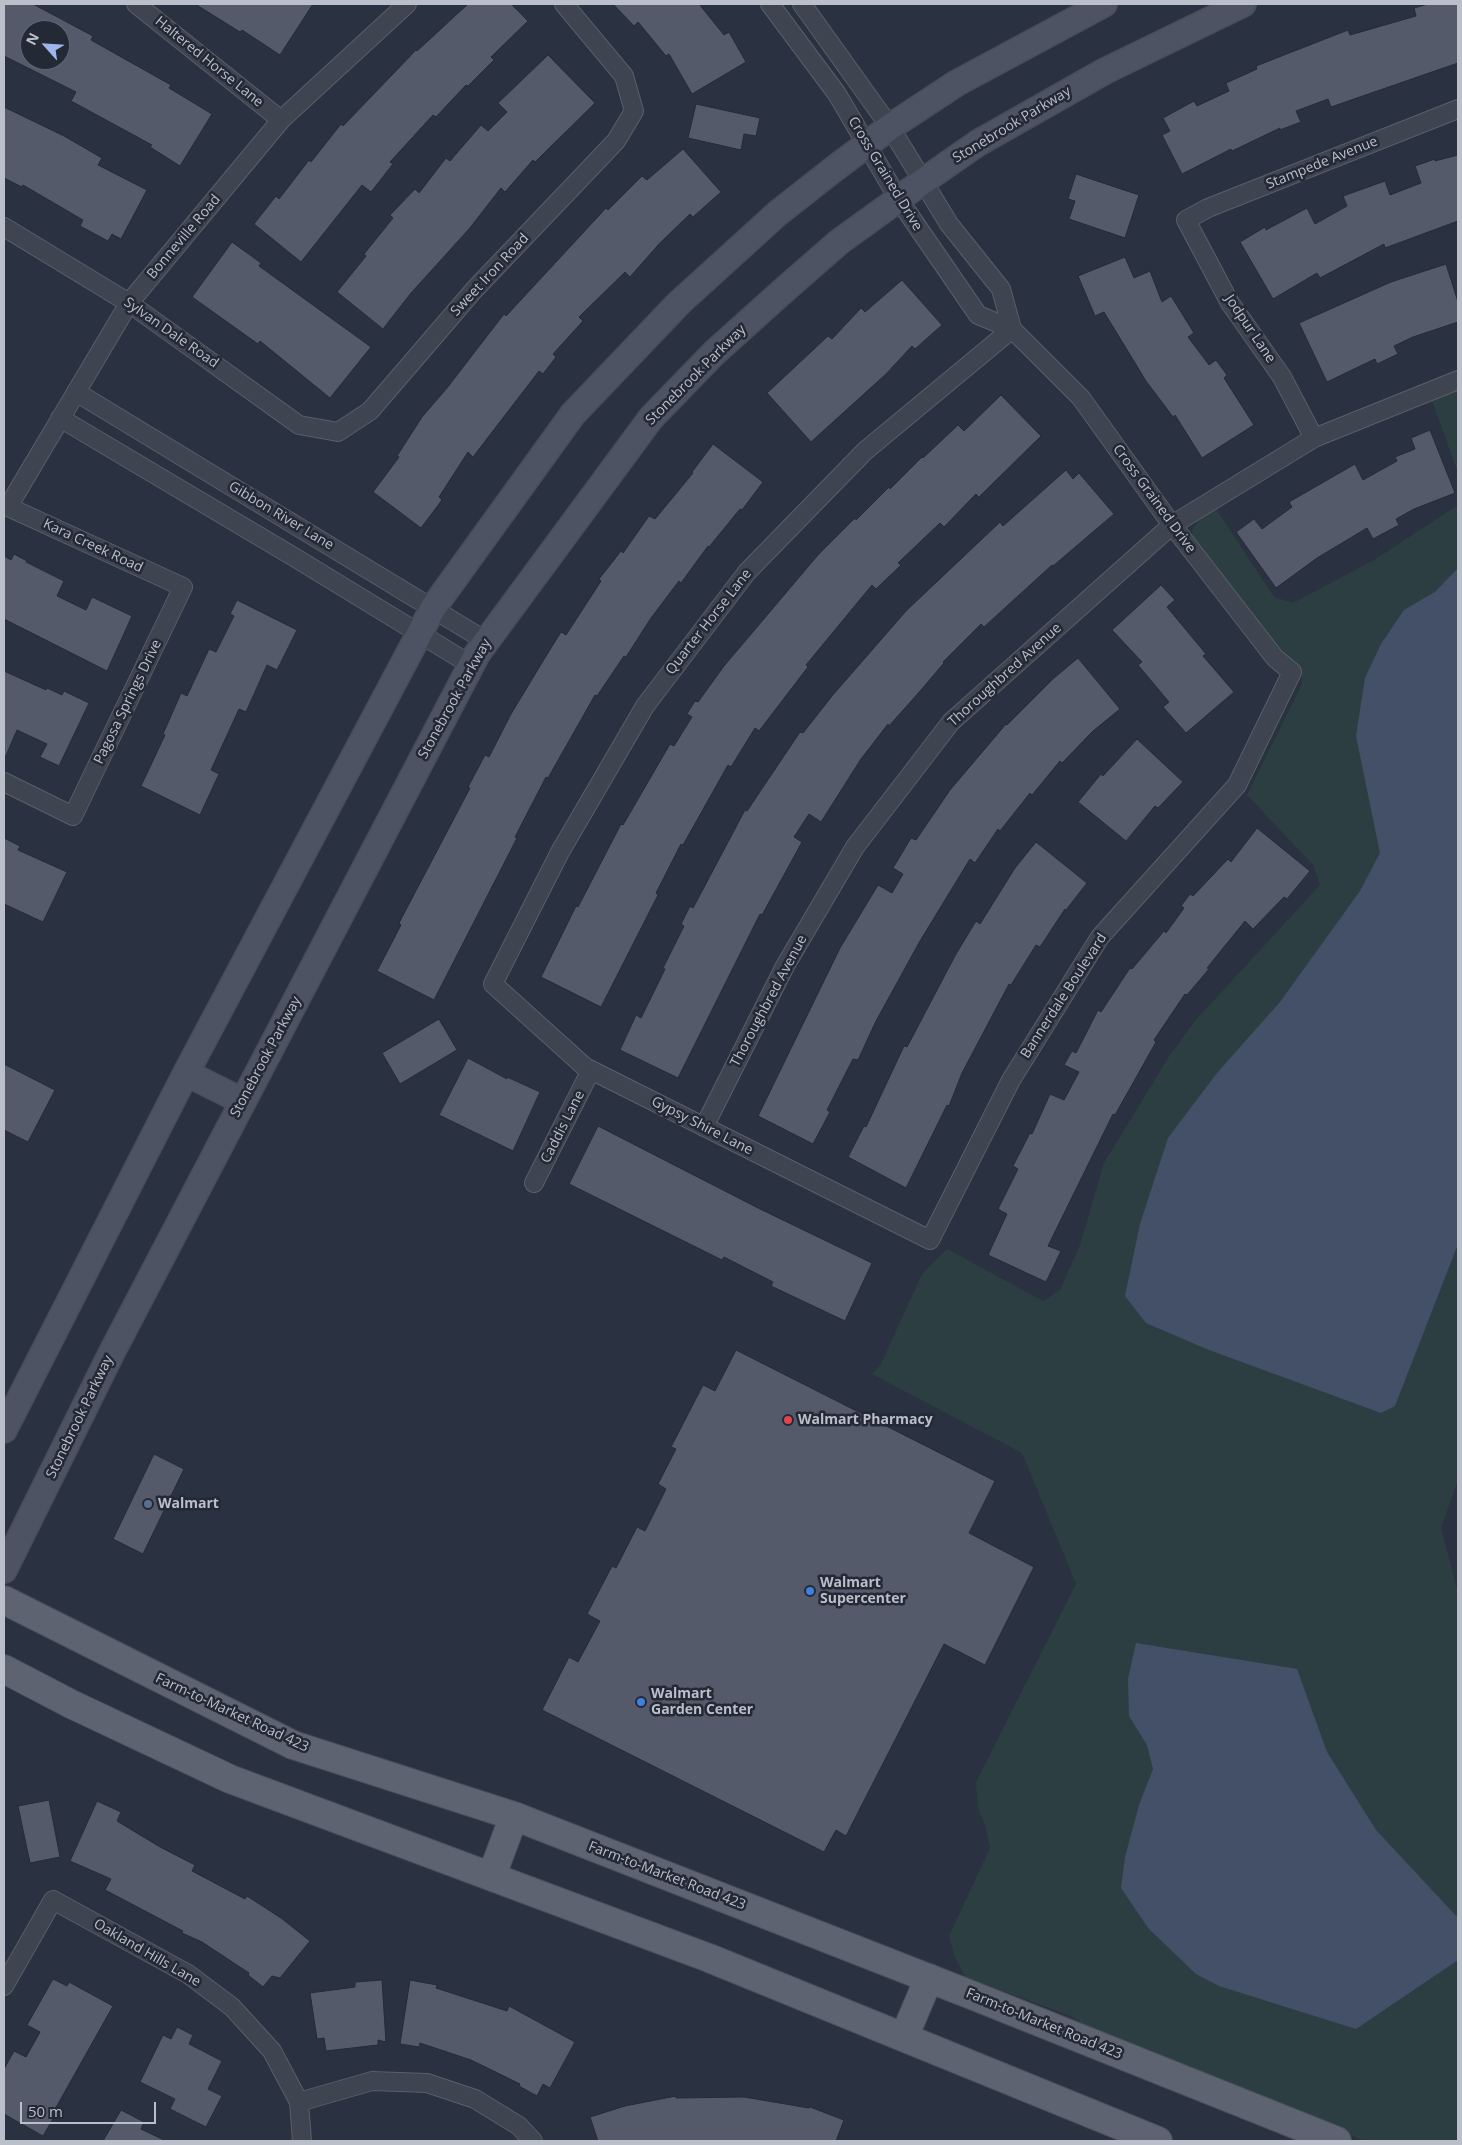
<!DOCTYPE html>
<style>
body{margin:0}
#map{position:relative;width:1462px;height:2145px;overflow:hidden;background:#2a3140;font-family:"Open Sans",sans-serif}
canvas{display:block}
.frame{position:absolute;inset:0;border:5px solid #bbbfca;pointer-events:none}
.north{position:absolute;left:20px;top:20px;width:50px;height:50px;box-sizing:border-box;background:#232935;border:1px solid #606571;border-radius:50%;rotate:296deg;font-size:14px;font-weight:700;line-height:20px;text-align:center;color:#bbbfca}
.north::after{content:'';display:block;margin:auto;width:18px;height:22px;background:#9eb4ec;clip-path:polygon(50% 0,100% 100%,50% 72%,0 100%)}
.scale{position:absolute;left:20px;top:2102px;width:136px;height:22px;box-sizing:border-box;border:2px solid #bbbfca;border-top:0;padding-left:6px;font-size:15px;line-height:18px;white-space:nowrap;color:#bbbfca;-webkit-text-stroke:4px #232935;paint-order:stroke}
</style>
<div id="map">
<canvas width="1462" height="2145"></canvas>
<div class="frame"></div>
<div class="north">N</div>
<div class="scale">50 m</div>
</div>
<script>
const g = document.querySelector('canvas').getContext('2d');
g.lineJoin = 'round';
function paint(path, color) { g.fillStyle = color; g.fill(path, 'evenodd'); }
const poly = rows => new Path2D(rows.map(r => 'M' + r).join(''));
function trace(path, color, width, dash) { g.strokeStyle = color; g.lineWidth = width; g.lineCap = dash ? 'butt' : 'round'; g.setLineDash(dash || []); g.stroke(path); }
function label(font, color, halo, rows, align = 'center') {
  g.font = font + ' "Open Sans",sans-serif'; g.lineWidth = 5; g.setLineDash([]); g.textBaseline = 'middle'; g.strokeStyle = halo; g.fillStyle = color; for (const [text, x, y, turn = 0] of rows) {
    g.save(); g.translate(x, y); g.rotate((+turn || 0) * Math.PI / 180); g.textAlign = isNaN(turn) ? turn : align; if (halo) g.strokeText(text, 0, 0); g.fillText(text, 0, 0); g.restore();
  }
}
paint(poly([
 [1458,388,1458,473,1431,398],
 [1458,505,1458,1480,1441,1528,1458,1592,1458,2141,1365,2141,1094,2033,1071,2016,965,1977,954,1955,949,1936,990,1848,986,1828,978,1808,976,1782,1076,1584,1022,1453,872,1374,880,1366,922,1274,947,1249,1043,1301,1060,1290,1080,1245,1104,1163,1168,1058,1194,1022,1320,885,1313,865,1247,795,1302,684,1301,672,1263,634,1193,538,1192,530,1201,518,1216,509,1274,597,1293,603,1374,560]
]), '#2d3e42');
paint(poly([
 [1458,568,1458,1244,1395,1406,1381,1413,1209,1350,1146,1323,1125,1296,1140,1224,1168,1138,1217,1073,1280,1002,1360,891,1380,853,1356,736,1365,678,1381,644,1404,610,1435,592],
 [1136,1643,1297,1669,1327,1752,1376,1830,1458,1918,1458,1960,1356,2029,1219,1986,1196,1974,1149,1929,1121,1888,1125,1857,1139,1805,1153,1769,1147,1745,1129,1716,1128,1679]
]), '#445068');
const building = poly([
 [4,4,33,4,93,36,91,40,171,85,169,88,212,114,180,166,150,147,152,145,71,101,76,92,4,56,4,4],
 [30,30,60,30,60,60,30,60,30,30],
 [195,4,313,4,280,55,242,30,240,32,195,4],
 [468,4,511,4,528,21,491,57,494,60,468,86,466,85,436,117,433,115,390,162,393,164,371,192,362,185,301,262,254,224,276,196,279,199,309,160,311,162,341,124,343,126,416,50,417,51,468,4],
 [613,4,699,4,724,35,729,32,746,62,692,94,669,54,666,56,638,22,634,26,613,4],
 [1428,4,1458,4,1458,63,1331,107,1328,99,1296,111,1301,122,1280,130,1280,128,1232,151,1231,149,1182,174,1162,135,1170,131,1163,118,1194,101,1197,106,1229,91,1226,83,1257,69,1256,66,1348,30,1350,35,1416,16,1414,8,1428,4],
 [548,55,595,103,535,162,533,160,505,192,501,188,469,229,411,293,383,329,337,292,366,256,364,254,393,218,390,215,415,189,419,193,446,158,450,161,481,125,488,131,507,112,498,103,548,55],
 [696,104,760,118,756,136,744,134,741,150,688,138,696,104],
 [4,107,64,136,102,158,98,165,147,190,121,239,112,234,108,241,80,226,83,220,23,185,22,187,4,178,4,107],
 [683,149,721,192,693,217,690,214,659,244,630,277,625,272,579,317,583,321,553,354,556,357,543,374,539,371,473,457,468,452,439,497,442,500,421,528,373,492,399,457,397,456,422,417,447,388,504,314,506,316,606,208,608,210,642,176,647,180,683,149],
 [1458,155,1458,221,1385,248,1384,244,1320,278,1317,273,1273,299,1240,242,1265,227,1266,230,1307,208,1315,224,1347,206,1343,196,1385,181,1390,195,1421,183,1415,166,1435,159,1435,161,1458,155],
 [1076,174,1139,195,1125,238,1069,219,1075,201,1068,199,1076,174],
 [232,242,261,263,259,266,371,347,330,398,260,341,258,344,192,297,232,242],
 [1125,257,1134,278,1150,271,1162,302,1171,296,1194,333,1188,337,1209,365,1216,360,1227,375,1224,378,1254,425,1202,458,1175,415,1173,417,1146,381,1104,312,1095,316,1078,276,1125,257],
 [1446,264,1458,302,1458,322,1413,337,1394,346,1398,354,1377,364,1375,359,1327,382,1299,323,1391,282,1446,264],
 [902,280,942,325,915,349,912,346,886,374,811,442,767,393,828,336,832,339,861,308,865,312,902,280],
 [1001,395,1041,436,979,497,976,494,944,527,940,523,898,563,901,565,876,589,872,585,806,665,808,667,759,731,755,728,731,767,728,765,683,845,681,844,656,893,658,895,601,1007,541,977,576,906,578,907,621,824,623,825,670,744,674,746,692,717,687,714,695,701,698,702,724,666,818,555,855,518,856,520,889,487,890,489,922,457,923,458,958,425,964,431,1001,395],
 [1430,430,1455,493,1414,509,1396,519,1399,525,1373,539,1367,528,1317,558,1276,588,1236,532,1254,519,1262,529,1292,507,1289,502,1355,464,1363,480,1397,461,1395,457,1415,449,1411,438,1430,430],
 [713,444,763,482,742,510,740,509,709,547,708,546,681,583,679,581,651,618,626,657,624,656,597,696,595,695,548,778,546,777,515,837,517,838,434,1000,377,971,401,925,399,923,470,788,468,787,485,755,489,757,511,714,543,661,561,632,566,635,601,581,599,579,621,551,623,553,649,516,655,519,693,473,692,472,713,444],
 [1066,470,1073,479,1079,473,1114,514,1053,566,1052,565,984,627,981,624,943,662,944,663,921,690,889,726,888,724,861,759,821,822,809,814,794,837,802,842,762,915,760,914,678,1078,620,1050,636,1015,641,1018,665,969,663,968,684,926,681,924,690,906,693,908,745,810,747,811,800,732,803,733,832,696,906,611,1000,522,1003,526,1066,470],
 [14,554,27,561,26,562,64,581,57,596,86,610,92,597,132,616,107,671,4,619,4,556,11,560,14,554],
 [1161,585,1175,600,1167,607,1206,654,1203,656,1234,692,1186,733,1163,707,1169,702,1138,665,1142,662,1112,630,1161,585],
 [237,600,297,630,277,670,267,665,246,712,239,709,211,770,219,774,200,815,141,786,165,735,163,734,181,693,187,696,209,649,216,652,234,616,230,614,237,600],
 [1078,658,1120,709,1093,731,1062,763,1060,761,1032,795,1030,793,1000,831,998,829,975,863,970,859,920,941,876,1021,858,1060,853,1059,827,1110,830,1112,813,1144,758,1116,840,948,878,885,892,893,903,874,893,868,911,838,916,840,950,790,1006,724,1007,725,1054,678,1078,658],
 [4,671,46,690,47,688,62,695,64,691,89,703,59,766,40,757,47,744,17,730,4,760,4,671],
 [1137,739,1183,782,1158,808,1155,806,1126,841,1078,802,1101,774,1103,776,1137,739],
 [1257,828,1310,871,1287,899,1284,897,1253,929,1245,921,1207,968,1209,969,1187,995,1185,994,1154,1040,1156,1042,1115,1115,1113,1114,1048,1246,1061,1251,1046,1282,988,1255,1007,1214,998,1209,1018,1169,1013,1166,1030,1133,1032,1134,1050,1094,1064,1100,1079,1072,1064,1065,1072,1051,1076,1053,1098,1010,1101,1012,1130,968,1132,969,1164,931,1166,933,1184,908,1181,906,1190,894,1193,896,1228,859,1231,862,1257,828],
 [4,838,20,846,18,850,67,872,43,922,4,904,4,838],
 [1036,842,1087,883,1066,910,1065,909,1040,947,1036,945,1011,985,1009,984,962,1073,949,1106,947,1105,906,1188,848,1157,864,1126,866,1127,904,1046,907,1047,956,954,976,921,980,924,1015,868,1036,842],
 [439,1019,457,1050,400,1084,382,1053,439,1019],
 [468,1058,507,1079,507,1077,540,1092,513,1151,439,1115,468,1058],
 [4,1064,55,1090,28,1142,4,1130,4,1064],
 [598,1126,760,1209,872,1263,845,1321,771,1286,773,1282,724,1257,722,1260,569,1184,598,1126],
 [736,1350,995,1481,969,1533,1034,1567,985,1665,944,1644,846,1836,836,1830,824,1852,542,1710,569,1657,578,1662,600,1621,587,1614,612,1566,616,1568,637,1527,645,1531,666,1489,658,1484,676,1449,671,1447,703,1385,715,1391,736,1350],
 [154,1454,184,1469,143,1554,113,1539,154,1454],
 [49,1800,60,1857,30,1863,18,1806,49,1800],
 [97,1801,121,1812,117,1821,160,1847,195,1865,192,1871,245,1899,247,1896,281,1918,310,1941,280,1978,272,1976,263,1987,248,1975,249,1973,202,1942,182,1933,183,1931,105,1890,111,1879,70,1861,97,1801],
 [53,1979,67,1986,69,1982,113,2006,54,2111,57,2112,43,2136,4,2114,4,2069,14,2051,26,2057,40,2032,27,2025,53,1979],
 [382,1980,386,2042,378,2040,378,2045,326,2051,324,2038,317,2039,310,1993,355,1987,355,1982,382,1980],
 [410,1980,437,1985,436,1988,507,2011,509,2006,575,2042,550,2088,543,2084,537,2096,519,2086,520,2084,471,2060,420,2043,419,2047,400,2044,410,1980],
 [177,2027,193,2035,189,2044,222,2061,208,2089,222,2096,206,2127,170,2109,175,2099,140,2082,163,2035,171,2039,177,2027],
 [676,2096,676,2098,744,2097,809,2108,810,2107,844,2120,836,2141,598,2141,590,2117,625,2106,676,2096],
 [121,2110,144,2122,141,2129,166,2141,103,2141,121,2110]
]);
paint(building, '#545a6a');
trace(building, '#252b37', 1);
const street = poly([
 [136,4,281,120],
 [770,4,837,94,899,200,978,315,1012,329,1081,398,1172,525,1275,658,1292,672,1237,785,1100,937,1011,1080,930,1240,585,1067,493,984,560,852,645,706,747,572,865,451,1012,329],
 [802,4,890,127,949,224,1001,289,1012,329],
 [4,227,129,303,299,425,338,432,370,411,474,290,616,141,634,111,624,76,564,4],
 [76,392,486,641],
 [60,418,294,557,471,665],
 [1314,438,1282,377,1230,303,1186,220,1208,208,1458,109],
 [4,505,183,587,73,816,4,782],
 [8,507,129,303,281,120,407,4],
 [704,1127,785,966,855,847,951,722,1172,525,1314,438,1458,380],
 [534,1183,591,1070],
 [4,1986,53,1900,188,1974,232,2007,272,2051,299,2102,302,2141],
 [299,2102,372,2081,427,2083,475,2099,519,2126,533,2141]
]);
const secondary = poly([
 [186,1073,242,1101],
 [4,1430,186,1073,433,608,573,414,679,303,778,213,834,169,890,127,957,83,1104,4],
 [4,1570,111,1354,477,654,651,418,714,353,783,291,839,242,922,182,978,143,1105,71,1243,4]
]);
const primary = poly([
 [4,1600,293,1745,514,1816,969,1994,1337,2141],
 [4,1669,71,1704,230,1779,709,1958,1158,2141],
 [492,1875,514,1816],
 [904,2037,929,1978]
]);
trace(street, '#595f6a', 20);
trace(secondary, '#484d59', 28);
trace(primary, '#484d59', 30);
trace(street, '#3e4450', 18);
trace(secondary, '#4d5362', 25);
trace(primary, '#5d6370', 28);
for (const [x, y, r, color] of [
 [788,1420,5,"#e0444e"],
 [148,1504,5,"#5c6f8a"],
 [810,1591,5,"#3f7fe0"],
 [641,1702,5,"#3f7fe0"]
]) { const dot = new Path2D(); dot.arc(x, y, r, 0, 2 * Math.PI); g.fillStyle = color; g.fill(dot); trace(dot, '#232935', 2); }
label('14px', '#bbbfca', '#232935', [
 ["Haltered Horse Lane",209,62,39],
 ["Stonebrook Parkway",1012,125,-31],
 ["Stampede Avenue",1322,163,-22],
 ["Cross Grained Drive",885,174,59],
 ["Bonneville Road",184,237,-50],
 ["Sweet Iron Road",490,275,-47],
 ["Jodpur Lane",1250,329,56],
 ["Sylvan Dale Road",171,333,35],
 ["Stonebrook Parkway",696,375,-45],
 ["Cross Grained Drive",1154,499,54],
 ["Gibbon River Lane",281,516,31],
 ["Kara Creek Road",93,546,25],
 ["Quarter Horse Lane",709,622,-52],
 ["Thoroughbred Avenue",1005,675,-42],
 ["Stonebrook Parkway",455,699,-61],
 ["Pagosa Springs Drive",128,702,-64],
 ["Bannerdale Boulevard",1064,996,-57],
 ["Thoroughbred Avenue",769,1001,-62],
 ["Stonebrook Parkway",266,1057,-62],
 ["Gypsy Shire Lane",702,1126,27],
 ["Caddis Lane",563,1127,-63],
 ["Stonebrook Parkway",80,1417,-64],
 ["Farm-to-Market Road 423",232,1713,25],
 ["Farm-to-Market Road 423",667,1876,21],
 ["Oakland Hills Lane",147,1953,30],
 ["Farm-to-Market Road 423",1044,2024,22]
]);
label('bold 14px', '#bbbfca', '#232935', [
 ["Walmart Pharmacy",798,1420],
 ["Walmart",158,1504],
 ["Walmart",820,1583],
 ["Supercenter",820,1599],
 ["Walmart",651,1694],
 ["Garden Center",651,1710]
], 'left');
</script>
